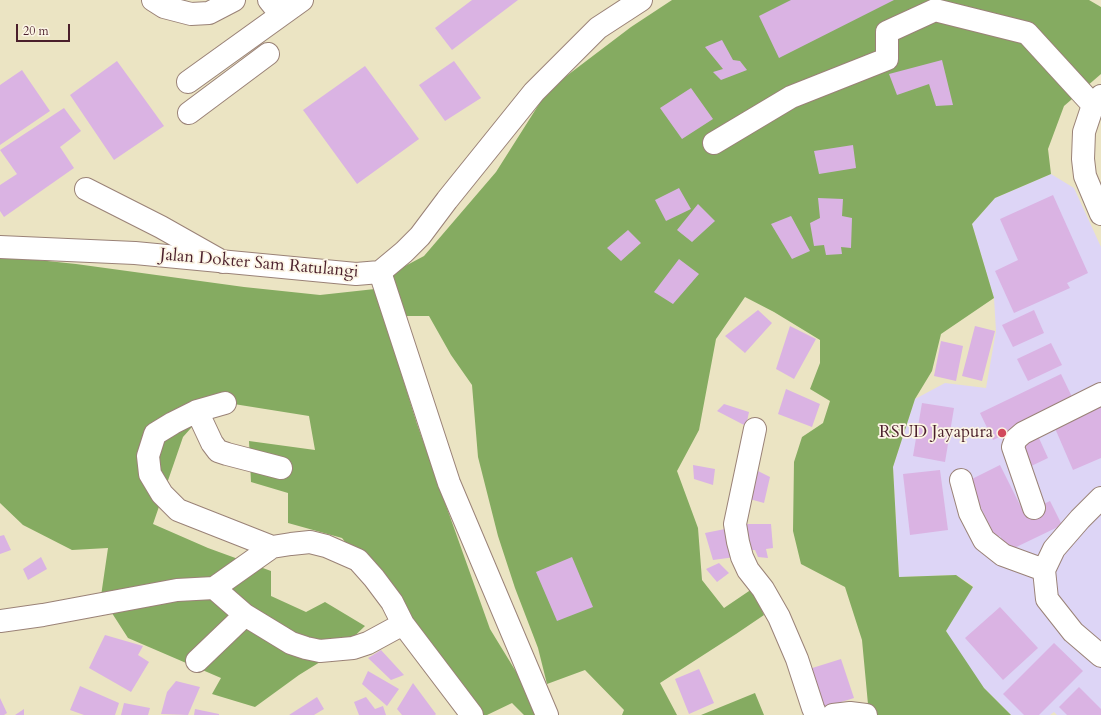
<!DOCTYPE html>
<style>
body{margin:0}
#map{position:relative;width:1101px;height:715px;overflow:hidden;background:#ebe4c3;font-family:Cardo,serif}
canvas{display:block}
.scale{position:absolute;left:16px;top:24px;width:54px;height:18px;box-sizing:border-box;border:2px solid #4a1f2b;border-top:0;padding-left:5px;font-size:12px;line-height:14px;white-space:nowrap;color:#4a1f2b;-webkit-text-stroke:3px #fcf5e5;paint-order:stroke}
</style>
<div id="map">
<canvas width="1101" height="715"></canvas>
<div class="scale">20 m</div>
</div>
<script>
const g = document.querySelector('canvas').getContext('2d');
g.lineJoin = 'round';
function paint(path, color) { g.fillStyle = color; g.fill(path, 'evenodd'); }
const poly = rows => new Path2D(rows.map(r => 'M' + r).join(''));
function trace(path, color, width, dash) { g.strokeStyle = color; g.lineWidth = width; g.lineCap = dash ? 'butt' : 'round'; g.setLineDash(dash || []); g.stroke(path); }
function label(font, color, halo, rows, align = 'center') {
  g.font = font + ' Cardo,serif'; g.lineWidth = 3.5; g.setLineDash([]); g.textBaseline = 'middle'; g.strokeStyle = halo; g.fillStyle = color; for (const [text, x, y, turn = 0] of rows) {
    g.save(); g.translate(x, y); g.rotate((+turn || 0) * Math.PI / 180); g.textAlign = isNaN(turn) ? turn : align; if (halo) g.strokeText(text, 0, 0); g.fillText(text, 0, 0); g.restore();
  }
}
paint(poly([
 [1051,174,1074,188,1101,247,1101,715,1057,715,1054,712,1050,715,1011,715,984,688,955,651,946,630,973,586,956,575,899,577,893,467,915,399,945,383,986,388,996,331,994,298,972,224,995,198]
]), '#ddd5f6');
paint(poly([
 [672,0,1089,0,1101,7,1101,74,1064,106,1048,149,1051,174,995,198,972,224,994,298,941,334,932,371,915,399,893,467,899,577,956,575,973,587,946,631,984,688,1011,715,869,715,862,640,845,587,801,564,793,531,794,462,802,437,823,423,830,401,810,389,820,363,820,340,774,312,745,297,716,339,699,430,677,471,698,528,702,580,724,608,752,589,764,615,736,634,660,683,677,715,622,715,624,710,585,670,547,684,538,648,515,588,498,536,478,457,472,385,451,355,429,316,401,316,392,273,424,256,496,172,548,90,631,27],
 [0,256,76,264,244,287,320,295,375,289,417,424,490,629,537,706,540,715,524,715,512,703,487,715,464,715,390,598,342,538,288,523,288,493,251,482,249,441,315,450,309,416,215,401,183,437,153,524,208,548,271,571,271,596,306,612,325,602,365,626,341,649,299,675,255,707,212,694,221,678,128,638,101,596,108,548,72,550,23,525,0,503],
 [755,693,764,715,701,715]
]), '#85ab61');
paint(poly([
 [472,0,518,0,452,50,435,28],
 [791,0,894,0,779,58,759,16],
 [722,40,733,60,740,61,747,70,721,80,713,72,723,69,705,47],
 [942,60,953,105,936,106,929,84,897,95,889,74],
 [117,61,164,126,114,160,70,95],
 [454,61,481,98,445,121,419,85],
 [365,66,419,139,357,184,303,110],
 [22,70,50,111,0,145,0,85],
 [691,88,713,119,682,139,660,108],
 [64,108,81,131,60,147,74,168,4,217,0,211,0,185,17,174,0,150],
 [853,145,856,168,819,174,814,151],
 [679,188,691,209,666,221,655,200],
 [1053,195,1088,273,1067,283,1070,288,1014,313,995,271,1018,260,1000,219],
 [818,198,843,199,842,216,852,218,851,248,841,247,842,254,826,255,824,245,814,246,810,223,820,218],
 [698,204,715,221,692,242,677,230],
 [791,216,810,251,792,259,771,224],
 [628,230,641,243,621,261,607,248],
 [679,259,699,274,673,304,654,292],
 [758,310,772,323,745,353,725,336],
 [1034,310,1044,333,1013,347,1002,325],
 [790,326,816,339,794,379,776,369],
 [975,326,995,331,982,381,962,376],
 [941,341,963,346,956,381,934,376],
 [1051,343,1062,365,1028,381,1017,359],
 [1061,374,1074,401,993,440,980,413],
 [786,389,820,404,812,427,778,414],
 [922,403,954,408,945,462,913,456],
 [724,404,749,412,746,426,717,411],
 [1101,406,1101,458,1073,470,1054,426],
 [1038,436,1048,458,1025,469,1015,447],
 [693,465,715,469,713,485,694,479],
 [1000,465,1024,513,1050,501,1062,525,1008,551,1000,536,996,538,968,481],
 [752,468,770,477,764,503,746,498],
 [940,470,948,530,910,535,903,474],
 [746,524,771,524,773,548,766,549,768,558,758,557,755,550,750,550],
 [730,528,735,557,713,560,705,533],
 [4,535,11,550,0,554,0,536],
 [41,557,47,569,28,580,23,569],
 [572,557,593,607,557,621,536,572],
 [719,563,729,573,717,582,706,569],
 [1000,607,1038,648,1003,680,965,638],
 [105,635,143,646,138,655,149,662,131,692,89,668],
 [1054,643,1083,671,1039,715,1024,715,1003,694],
 [381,650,404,675,391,680,368,658],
 [841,659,854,698,819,709,806,670],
 [699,669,714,703,689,714,675,679],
 [368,671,399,689,387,706,362,684],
 [176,681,200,687,188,715,161,714,167,692],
 [413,683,436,714,435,715,402,715,397,709],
 [80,686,119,703,115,715,84,715,70,710],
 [1079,687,1101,709,1101,715,1067,715,1059,707],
 [317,697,324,709,314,715,289,715],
 [366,697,375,709,383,706,386,715,359,715,354,702],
 [0,698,7,713,4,715,0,715],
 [124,703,150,708,148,715,121,715],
 [24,709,24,715,15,715],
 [195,709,219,714,219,715,194,715]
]), '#dab3e3');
const minor = poly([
 [153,0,164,7,191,14,209,13,234,0],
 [269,0,281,15],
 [188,82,302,0],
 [1101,96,1093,105,1084,132,1083,159,1085,176,1101,214],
 [189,113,268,54],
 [714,143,791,97,887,59,887,32,935,10,1027,33,1093,105],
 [86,189,161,227,223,262],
 [380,272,449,483,547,715],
 [225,403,197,411,173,423,155,434,148,456,150,474,162,494,178,510,272,547],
 [197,411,212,443,218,451,227,454,281,468],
 [755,429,735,524,738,542,742,557,748,570,763,589,779,617,797,659,813,708,816,715],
 [961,480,970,513,984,540,1003,555,1044,570],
 [1101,498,1080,519,1054,549,1044,570,1047,599,1073,632,1101,656],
 [1034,508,1013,447,1016,439,1023,433,1101,394],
 [214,588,272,547,291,544,310,542,326,546,358,560,374,578,392,602,403,624,472,715],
 [0,621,43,615,177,590,214,588,245,615,291,643,306,648,320,651,353,648,368,643,403,624],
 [197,661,245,615],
 [833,715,850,713,866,715]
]);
const major = poly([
 [0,247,135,253,356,274,380,272,404,252,420,236,447,200,534,92,598,28,641,0]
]);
trace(minor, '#9a8277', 24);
trace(major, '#9a8277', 24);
trace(minor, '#fff', 22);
trace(major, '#fff', 22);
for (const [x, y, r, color] of [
 [1002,433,5,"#d1495b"]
]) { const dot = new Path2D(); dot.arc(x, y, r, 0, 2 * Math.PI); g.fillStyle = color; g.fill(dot); trace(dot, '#fcf5e5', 1.5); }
label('17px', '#4a1f2b', '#fcf5e5', [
 ["Jalan Dokter Sam Ratulangi",259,264,5]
]);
label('17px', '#4a1f2b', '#fcf5e5', [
 ["RSUD Jayapura",993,433]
], 'right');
</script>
